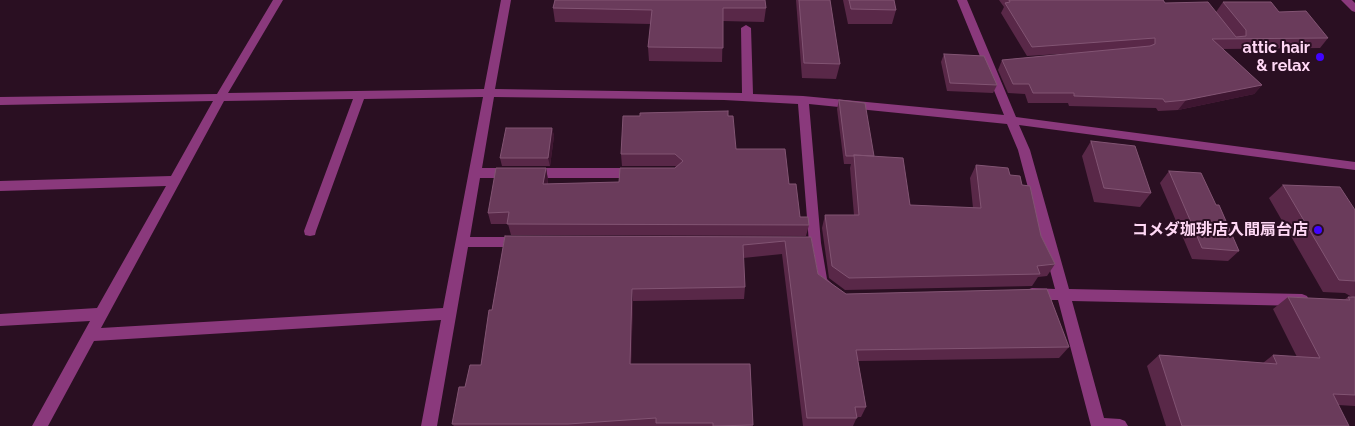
<!DOCTYPE html>
<meta charset="utf-8">
<style>
body{margin:0}
canvas{display:block;background:#2a0f22}
</style>
<canvas width="1355" height="426"></canvas>
<script>
const g = document.querySelector('canvas').getContext('2d');
g.lineJoin = 'round';
const poly = rows => new Path2D(rows.map(r => 'M' + r).join(''));
function paint(path, color) { g.fillStyle = color; g.fill(path, 'evenodd'); }
function trace(path, color, width, dash) { g.strokeStyle = color; g.lineWidth = width; g.lineCap = dash ? 'butt' : 'round'; g.setLineDash(dash || []); g.stroke(path); }
function label(font, color, halo, rows, align = 'center') {
  g.font = font + ' Raleway,"Noto Sans JP",sans-serif'; g.lineWidth = 4; g.setLineDash([]); g.textBaseline = 'middle'; g.strokeStyle = halo; g.fillStyle = color; for (const [text, x, y, turn = 0] of rows) {
    g.save(); g.translate(x, y); g.rotate((+turn || 0) * Math.PI / 180); g.textAlign = isNaN(turn) ? turn : align; if (halo) g.strokeText(text, 0, 0); g.fillText(text, 0, 0); g.restore();
  }
}
paint(poly([
 [273,0,283,0,228,93,484,89,501,0,511,0,495,89,742,93,741,28,746,25,751,28,753,94,803,96,1004,115,957,0,967,0,1016,117,1355,162,1355,170,1019,125,1030,150,1069,289,1302,294,1307,296,1309,300,1307,304,1302,306,1072,301,1104,418,1120,419,1125,421,1128,426,1091,426,1058,300,1032,300,1027,298,1025,294,1027,290,1032,288,1055,289,1018,150,1007,124,809,104,821,243,827,279,835,287,833,291,828,293,816,286,814,282,809,243,798,104,724,100,494,97,482,168,637,168,643,173,637,178,480,178,470,237,520,237,525,238,526,242,525,246,520,247,468,247,437,426,421,426,441,320,94,341,48,426,32,426,90,321,0,326,0,314,97,308,166,186,0,191,0,181,171,176,213,101,0,105,0,97,217,94,273,0],
 [483,97,443,308,101,328,224,101,353,99,304,231,305,235,310,236,315,235,316,231,364,99,483,97],
 [1341,0,1352,0,1355,3,1355,12,1352,11,1341,0]
]), '#8a397c');
paint(poly([
 [555,0,766,8,764,22,723,21,722,62,649,61,648,47,651,24,555,22,553,8],
 [796,0,830,0,840,64,836,79,802,78],
 [843,0,894,0,896,10,892,24,848,24],
 [999,0,1163,0,1165,3,1216,12,1223,2,1279,12,1328,38,1320,48,1223,49,1262,85,1254,94,1178,110,1158,111,1156,108,1069,106,1068,103,1028,103,1025,94,1008,93,998,70,1002,60,1075,53,1027,56,1001,13,1004,7],
 [944,54,997,85,993,93,947,91,941,62],
 [839,100,874,156,910,205,973,208,970,178,976,165,1010,175,1022,185,1041,236,1055,264,1047,276,1038,277,1032,286,845,290,829,278,822,228,825,215,854,215,850,168,851,164,844,164,837,109],
 [728,116,736,149,789,184,800,217,809,225,806,236,511,235,508,224,491,224,488,213,546,168,548,180,548,184,619,182,675,168,676,167,675,166,622,166,621,154],
 [552,128,554,136,550,166,502,166,500,158],
 [1091,141,1151,193,1140,207,1094,202,1082,156],
 [1169,171,1216,205,1239,251,1228,261,1192,259,1160,183],
 [1283,185,1355,210,1355,406,1338,405,1349,426,1166,426,1147,366,1159,355,1263,363,1273,355,1297,357,1273,309,1288,297,1344,300,1348,297,1352,297,1345,293,1323,292,1269,198],
 [505,236,811,237,818,274,846,294,1069,347,1059,358,858,361,866,407,861,417,857,417,853,426,803,426,782,254,743,258,745,287,744,299,633,301,631,364,750,364,753,426,454,426,452,424,465,387,481,365,492,310]
]), '#592848');
paint(poly([
 [1262,85,1254,94,1178,110,1186,100],
 [552,128,554,136,550,166,548,158],
 [546,168,548,180,546,195,543,184],
 [632,289,633,301,631,375,630,364]
]), '#3e1631');
const building = poly([
 [555,0,765,0,766,8,723,8,723,48,648,47,652,10,553,8,555,0],
 [799,0,830,0,840,64,804,63,799,0],
 [849,0,894,0,896,10,851,9,849,0],
 [1009,0,1163,0,1165,3,1208,2,1236,37,1246,36,1246,30,1223,2,1271,2,1279,12,1306,11,1328,38,1212,39,1262,85,1186,100,1165,102,1163,99,1074,96,1074,93,1033,93,1029,84,1013,84,1002,60,1150,46,1155,44,1155,38,1032,47,1005,3,1010,2,1009,0],
 [944,54,984,56,997,85,950,83,944,54],
 [839,100,865,103,874,156,854,155,854,156,846,156,839,100],
 [728,111,728,116,733,116,736,149,785,149,789,184,796,184,800,217,808,217,809,225,507,224,509,212,488,213,496,168,546,168,543,184,619,182,620,168,675,168,683,161,675,154,621,154,623,116,640,116,640,113,728,111],
 [506,128,552,128,548,158,500,158,506,128],
 [1091,141,1135,146,1151,193,1104,188,1091,141],
 [854,155,903,158,910,205,981,208,976,165,1008,168,1010,175,1020,176,1022,185,1030,186,1041,236,1055,264,1037,266,1040,274,849,278,832,266,825,215,859,215,854,155],
 [1169,171,1201,173,1216,205,1219,205,1239,251,1202,248,1169,171],
 [1283,185,1340,187,1355,210,1355,281,1339,280,1283,185],
 [505,236,811,237,818,274,846,294,1047,289,1069,347,856,350,866,407,855,407,857,418,807,418,785,241,743,245,745,287,632,289,630,364,750,364,753,425,713,426,713,423,656,423,656,418,568,424,452,424,459,387,465,387,470,365,481,365,489,310,492,310,505,236],
 [1288,297,1350,300,1348,297,1355,297,1355,395,1333,394,1349,426,1182,426,1159,355,1277,364,1273,355,1320,358,1288,297]
]);
paint(building, '#6a3b5b');
trace(building, '#825473', 1);
for (const [x, y, r, color] of [
 [1320,57,5,"#4104ff"],
 [1318,230,5,"#4104ff"]
]) { const dot = new Path2D(); dot.arc(x, y, r, 0, 2 * Math.PI); g.fillStyle = color; g.fill(dot); trace(dot, '#2a0f22', 2); }
label('bold 16px', '#ffd8f5', '#2a0f22', [
 ["attic hair",1310,48],
 ["& relax",1310,66],
 ["コメダ珈琲店入間扇台店",1308,230]
], 'right');
</script>
